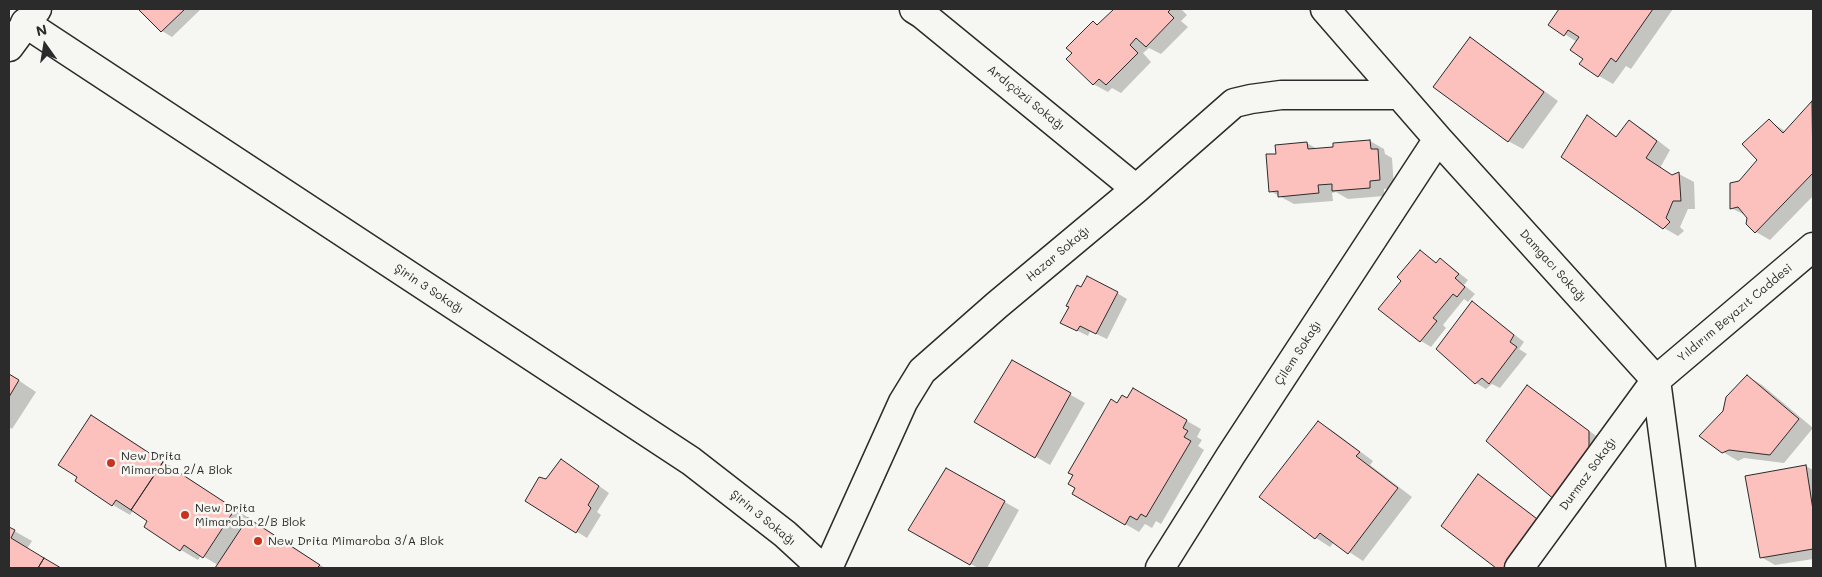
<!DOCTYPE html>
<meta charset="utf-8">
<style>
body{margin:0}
#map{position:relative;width:1822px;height:577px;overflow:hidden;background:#f6f6f2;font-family:Mali,sans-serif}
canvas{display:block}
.frame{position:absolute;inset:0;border:10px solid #2b2b2b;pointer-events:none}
.north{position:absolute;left:20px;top:20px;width:50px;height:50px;-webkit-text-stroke:4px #f6f6f2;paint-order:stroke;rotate:347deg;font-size:14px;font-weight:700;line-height:20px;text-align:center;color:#2b2b2b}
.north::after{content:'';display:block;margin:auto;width:18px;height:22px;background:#2b2b2b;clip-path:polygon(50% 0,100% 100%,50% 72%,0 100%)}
</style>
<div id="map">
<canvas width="1822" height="577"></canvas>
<div class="frame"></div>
<div class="north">N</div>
</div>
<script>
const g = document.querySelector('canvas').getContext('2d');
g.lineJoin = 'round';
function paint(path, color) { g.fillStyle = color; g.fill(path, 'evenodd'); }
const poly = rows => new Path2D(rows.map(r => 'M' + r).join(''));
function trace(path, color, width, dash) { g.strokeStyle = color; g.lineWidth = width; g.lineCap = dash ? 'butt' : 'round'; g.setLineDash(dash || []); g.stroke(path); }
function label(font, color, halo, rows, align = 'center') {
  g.font = font + ' Mali,sans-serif'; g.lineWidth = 5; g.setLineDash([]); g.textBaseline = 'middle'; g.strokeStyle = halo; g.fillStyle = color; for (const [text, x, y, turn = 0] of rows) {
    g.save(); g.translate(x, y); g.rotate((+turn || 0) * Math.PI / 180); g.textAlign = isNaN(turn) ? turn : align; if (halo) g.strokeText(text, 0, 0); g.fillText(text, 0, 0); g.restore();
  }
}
paint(poly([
 [140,9,201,9,172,37,162,31],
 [1115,9,1181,9,1187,15,1181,21,1188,27,1161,54,1149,48,1143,53,1151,62,1121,93,1112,88,1108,92,1093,84,1093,22,1099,26],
 [1560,9,1673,9,1631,69,1626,66,1613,84,1599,76,1585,59,1577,42,1549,24],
 [1470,39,1484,47,1558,101,1523,149,1508,141],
 [1812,103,1813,196,1770,240,1756,232,1747,216,1731,208,1740,182,1758,160,1769,121,1785,131],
 [1588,117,1617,137,1630,121,1644,130,1670,150,1660,168,1673,176,1679,174,1694,182,1695,209,1688,209,1680,227,1684,231,1678,236,1664,228],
 [1370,141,1384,149,1385,154,1392,158,1394,188,1384,189,1384,196,1348,199,1336,192,1332,193,1333,201,1294,204,1270,191,1277,155,1307,143,1317,149],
 [1420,251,1437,263,1440,260,1450,266,1468,280,1464,285,1475,294,1468,302,1464,299,1443,325,1446,328,1431,347,1421,341,1403,281],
 [1117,293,1127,299,1107,339,1090,331,1088,336,1072,328],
 [1472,303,1482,309,1524,342,1519,349,1527,354,1500,388,1492,384,1486,389,1476,383],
 [1013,362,1085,403,1050,465,976,421],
 [9,374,36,392,12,429,9,427],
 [1747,376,1762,385,1813,428,1784,463,1744,458,1738,461,1723,452],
 [1527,387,1541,395,1603,441,1603,476,1578,514,1564,506],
 [1133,390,1201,429,1197,437,1202,440,1198,446,1204,450,1161,524,1156,521,1152,528,1145,524,1139,532,1073,494,1118,404,1128,399],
 [92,416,109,426,325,568,218,568,218,565,201,555,198,560,181,550,149,520,133,510,130,515,113,505],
 [1318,422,1333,431,1373,461,1370,465,1412,497,1363,561,1334,542,1330,547,1316,538,1261,497],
 [571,466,609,493,597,512,601,515,587,538,526,500,547,481],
 [1806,466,1813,470,1813,559,1775,565,1761,557],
 [947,470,1019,510,987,568,978,568,910,529],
 [1478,476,1492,484,1558,534,1532,568,1498,568,1442,526],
 [9,528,32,541,27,549,59,568,9,568]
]), '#0003');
const building = poly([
 [138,9,185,9,161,32,138,9],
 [1114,9,1171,9,1168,12,1174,18,1146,47,1136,38,1130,45,1138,53,1106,85,1099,79,1093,85,1066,59,1072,53,1066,48,1093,21,1097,25,1114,9],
 [1559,9,1653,9,1616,62,1611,58,1598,77,1579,64,1583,59,1570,50,1579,37,1568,30,1564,36,1548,25,1559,9],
 [1470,37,1544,92,1508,142,1433,87,1470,37],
 [1812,101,1813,173,1755,233,1746,224,1747,218,1738,207,1730,209,1730,183,1739,181,1757,160,1742,144,1769,119,1783,133,1812,101],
 [1587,115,1616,137,1629,120,1657,141,1646,158,1672,175,1679,172,1681,201,1673,201,1666,218,1670,222,1663,229,1561,157,1587,115],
 [1370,140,1371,149,1378,149,1380,180,1370,181,1370,188,1332,191,1332,184,1318,185,1319,193,1278,197,1278,191,1269,192,1266,154,1276,154,1275,145,1307,142,1308,149,1333,147,1333,143,1370,140],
 [1420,250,1436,263,1440,258,1459,274,1455,278,1465,287,1457,297,1453,294,1433,318,1437,321,1420,342,1378,309,1401,281,1397,277,1420,250],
 [1087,276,1118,292,1096,334,1080,326,1077,331,1060,323,1069,307,1066,306,1077,285,1081,287,1087,276],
 [1472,301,1514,335,1510,342,1517,347,1489,384,1482,378,1475,384,1436,349,1472,301],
 [1012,360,1071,393,1035,458,974,422,1012,360],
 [9,374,19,380,9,397,9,374],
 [1747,375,1799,419,1770,455,1729,450,1722,453,1699,436,1723,411,1726,397,1747,375],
 [1527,385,1589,431,1589,468,1563,507,1486,441,1527,385],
 [1133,388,1187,420,1183,428,1188,431,1184,437,1191,441,1146,517,1141,514,1137,520,1130,516,1125,525,1072,494,1075,488,1068,484,1073,475,1068,473,1111,399,1117,403,1122,395,1127,398,1133,388],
 [91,415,163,462,131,510,116,500,112,506,75,481,77,477,58,465,91,415],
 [1318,421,1360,452,1356,456,1398,488,1348,554,1320,533,1315,539,1259,497,1318,421],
 [561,459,599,486,588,505,591,508,576,533,525,501,539,477,546,479,561,459],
 [163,462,235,509,203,558,184,545,180,551,144,527,147,521,131,510,163,462],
 [1806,465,1813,510,1813,549,1760,558,1745,476,1806,465],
 [946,468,1005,501,970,565,908,530,946,468],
 [1478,474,1545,525,1511,568,1496,568,1441,526,1478,474],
 [248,518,320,565,317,568,215,568,248,518],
 [9,527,15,530,11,538,44,558,38,568,9,568,9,527],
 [44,558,61,568,38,568,44,558]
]);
paint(building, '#fcc0bd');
trace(building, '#2b2b2b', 1);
const minor = poly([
 [914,9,922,14,1136,189],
 [1325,9,1438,139,1656,380,1519,568],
 [25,23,691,461,785,534,822,568],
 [828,568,903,402,922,371,997,305,1136,189,1234,103,1251,99,1281,95,1400,95],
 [1160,568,1231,455,1438,139]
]);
const major = poly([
 [9,47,37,9],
 [1681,568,1656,380,1813,247]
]);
trace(minor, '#2b2b2b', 31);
trace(major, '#2b2b2b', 31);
trace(minor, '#f6f6f2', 28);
trace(major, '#f6f6f2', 28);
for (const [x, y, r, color] of [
 [111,463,5,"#c8321e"],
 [185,515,5,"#c8321e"],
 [258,541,5,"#c8321e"]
]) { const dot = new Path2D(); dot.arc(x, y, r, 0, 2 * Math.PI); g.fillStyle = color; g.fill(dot); trace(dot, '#f6f6f2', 2); }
label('12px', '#2b2b2b', '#f6f6f2', [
 ["Ardıçözü Sokağı",1026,98,39],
 ["Hazar Sokağı",1058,254,-40],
 ["Damgacı Sokağı",1553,266,48],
 ["Şirin 3 Sokağı",429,289,33],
 ["Yıldırım Beyazıt Caddesi",1735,313,-40],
 ["Çilem Sokağı",1298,353,-57],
 ["Durmaz Sokağı",1588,474,-54],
 ["Şirin 3 Sokağı",763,518,39]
]);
label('12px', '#2b2b2b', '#f6f6f2', [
 ["New Drita",121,456],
 ["Mimaroba 2/A Blok",121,470],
 ["New Drita",195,508],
 ["Mimaroba 2/B Blok",195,522],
 ["New Drita Mimaroba 3/A Blok",268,541]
], 'left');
</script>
